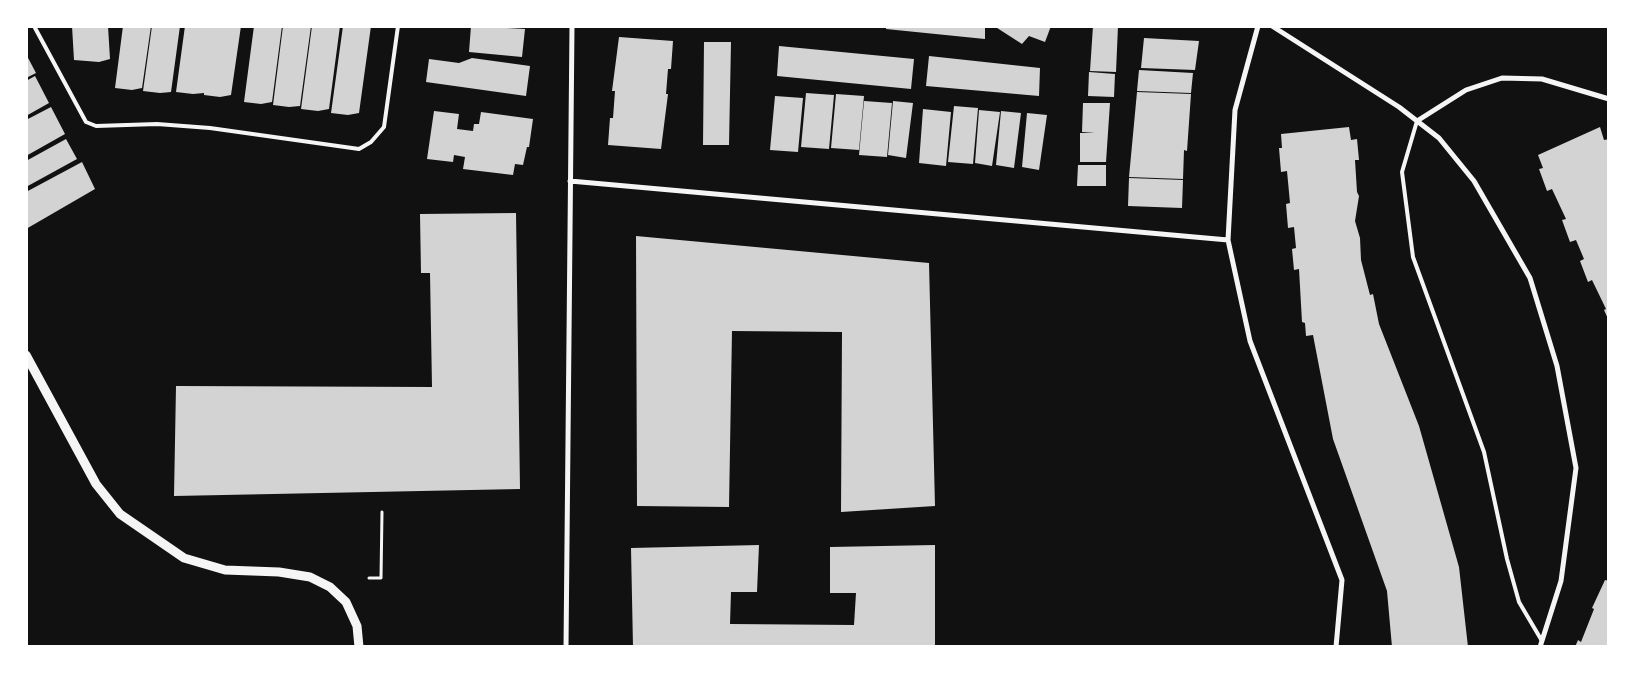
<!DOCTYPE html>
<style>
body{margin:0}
#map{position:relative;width:1635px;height:673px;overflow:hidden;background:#111;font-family:Arial,sans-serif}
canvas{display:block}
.frame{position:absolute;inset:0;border:28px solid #fff;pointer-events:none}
</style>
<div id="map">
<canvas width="1635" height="673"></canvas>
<div class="frame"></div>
</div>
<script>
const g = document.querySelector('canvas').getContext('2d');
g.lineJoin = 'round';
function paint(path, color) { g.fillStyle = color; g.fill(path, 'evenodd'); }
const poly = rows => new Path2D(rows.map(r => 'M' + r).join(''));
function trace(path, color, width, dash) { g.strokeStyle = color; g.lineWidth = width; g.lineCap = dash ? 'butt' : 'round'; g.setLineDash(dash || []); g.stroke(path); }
paint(poly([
 [72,26,108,26,110,59,99,62,74,60],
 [123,26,151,26,142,88,132,90,115,88],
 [152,26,180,26,171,92,160,93,143,91],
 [185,26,241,26,231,95,220,97,204,95,204,93,193,94,176,92],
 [254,26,282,26,272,102,261,104,244,102],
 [283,26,311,26,300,106,289,107,273,105],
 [312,26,340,26,329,109,318,111,301,109],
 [343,26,371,26,359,113,348,115,331,113],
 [471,26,525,29,522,57,469,52],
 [886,26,985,26,985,39,886,29],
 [994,26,1051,26,1045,42,1029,36,1022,44],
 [1093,26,1118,26,1116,72,1090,71],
 [619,37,673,41,671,69,668,69,666,94,668,94,661,149,608,145,610,118,613,118,615,91,612,91],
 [1144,38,1199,41,1195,70,1141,68],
 [704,42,731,42,729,145,703,145],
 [779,46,914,59,911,89,777,76],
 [26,54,36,73,26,78],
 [929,56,1040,68,1039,96,926,86],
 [472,58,530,66,526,96,426,82,429,59,459,63],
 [1139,70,1193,73,1191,93,1137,91],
 [1089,72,1115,74,1114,97,1088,96],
 [35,76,49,103,26,116,26,81],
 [1137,92,1191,94,1187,151,1184,150,1183,179,1129,177],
 [806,93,834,95,829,149,801,147],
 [836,94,864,96,859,150,831,148],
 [775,96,803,98,798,152,770,150],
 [864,101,892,103,887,157,859,155],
 [893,101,913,103,906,158,888,155],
 [1083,103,1110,103,1106,162,1080,162,1080,133,1095,133,1082,132],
 [954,106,978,108,973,164,948,162],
 [51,107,65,134,26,156,26,120],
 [923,109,951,112,946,166,919,163],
 [979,110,1000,112,992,166,975,163],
 [434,111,459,114,457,129,473,131,474,124,479,124,481,112,533,119,529,147,527,147,523,165,515,164,513,175,463,169,465,157,454,155,453,162,427,159],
 [1001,111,1021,113,1014,168,996,165],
 [1027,113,1047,115,1039,170,1022,167],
 [1349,127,1351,140,1357,139,1359,160,1355,160,1357,192,1359,196,1355,221,1360,238,1361,260,1370,295,1373,294,1379,324,1419,426,1459,567,1468,647,1392,647,1387,591,1333,439,1313,335,1306,336,1305,323,1302,322,1299,269,1294,270,1292,249,1296,248,1294,227,1288,228,1286,204,1290,203,1287,171,1281,172,1279,148,1282,148,1281,134],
 [1600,127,1604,140,1609,139,1609,321,1604,310,1606,309,1592,280,1588,282,1580,261,1584,259,1576,240,1570,242,1562,220,1566,219,1552,189,1547,191,1539,169,1543,168,1538,155],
 [66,139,77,159,26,187,26,161],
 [82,162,95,189,26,229,26,192],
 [1078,165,1106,165,1106,186,1077,186],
 [1129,178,1183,180,1182,208,1128,206],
 [516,213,520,489,174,496,176,386,432,387,430,273,421,273,420,214],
 [636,236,929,263,935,506,841,512,842,332,732,331,729,507,637,506],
 [759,545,757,592,731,592,730,624,854,625,856,593,830,593,830,547,935,545,935,647,633,647,631,548],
 [1605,580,1609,581,1609,647,1575,647,1578,640,1581,642,1594,609,1592,608]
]), '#d3d3d3');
trace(poly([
 [369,578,381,578,382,512]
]), '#f5f5f5', 3);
trace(poly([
 [34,26,86,122,96,126,157,124,210,128,359,149,371,142,384,127,398,26],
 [1417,121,1402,172,1413,257,1484,452,1507,559,1519,602,1542,641]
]), '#f5f5f5', 4);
trace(poly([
 [1258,26,1235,110,1228,240,1250,341,1342,580,1336,647],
 [1272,26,1399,107,1439,138,1474,181,1530,278,1557,366,1576,468,1561,581,1540,647],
 [1417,121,1466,90,1502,78,1542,79,1609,99],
 [570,181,1228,240],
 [566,647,572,26]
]), '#f5f5f5', 5);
trace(poly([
 [26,355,96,484,120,514,184,558,225,570,279,572,310,577,330,587,346,602,357,626,359,647]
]), '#f5f5f5', 9);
</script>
